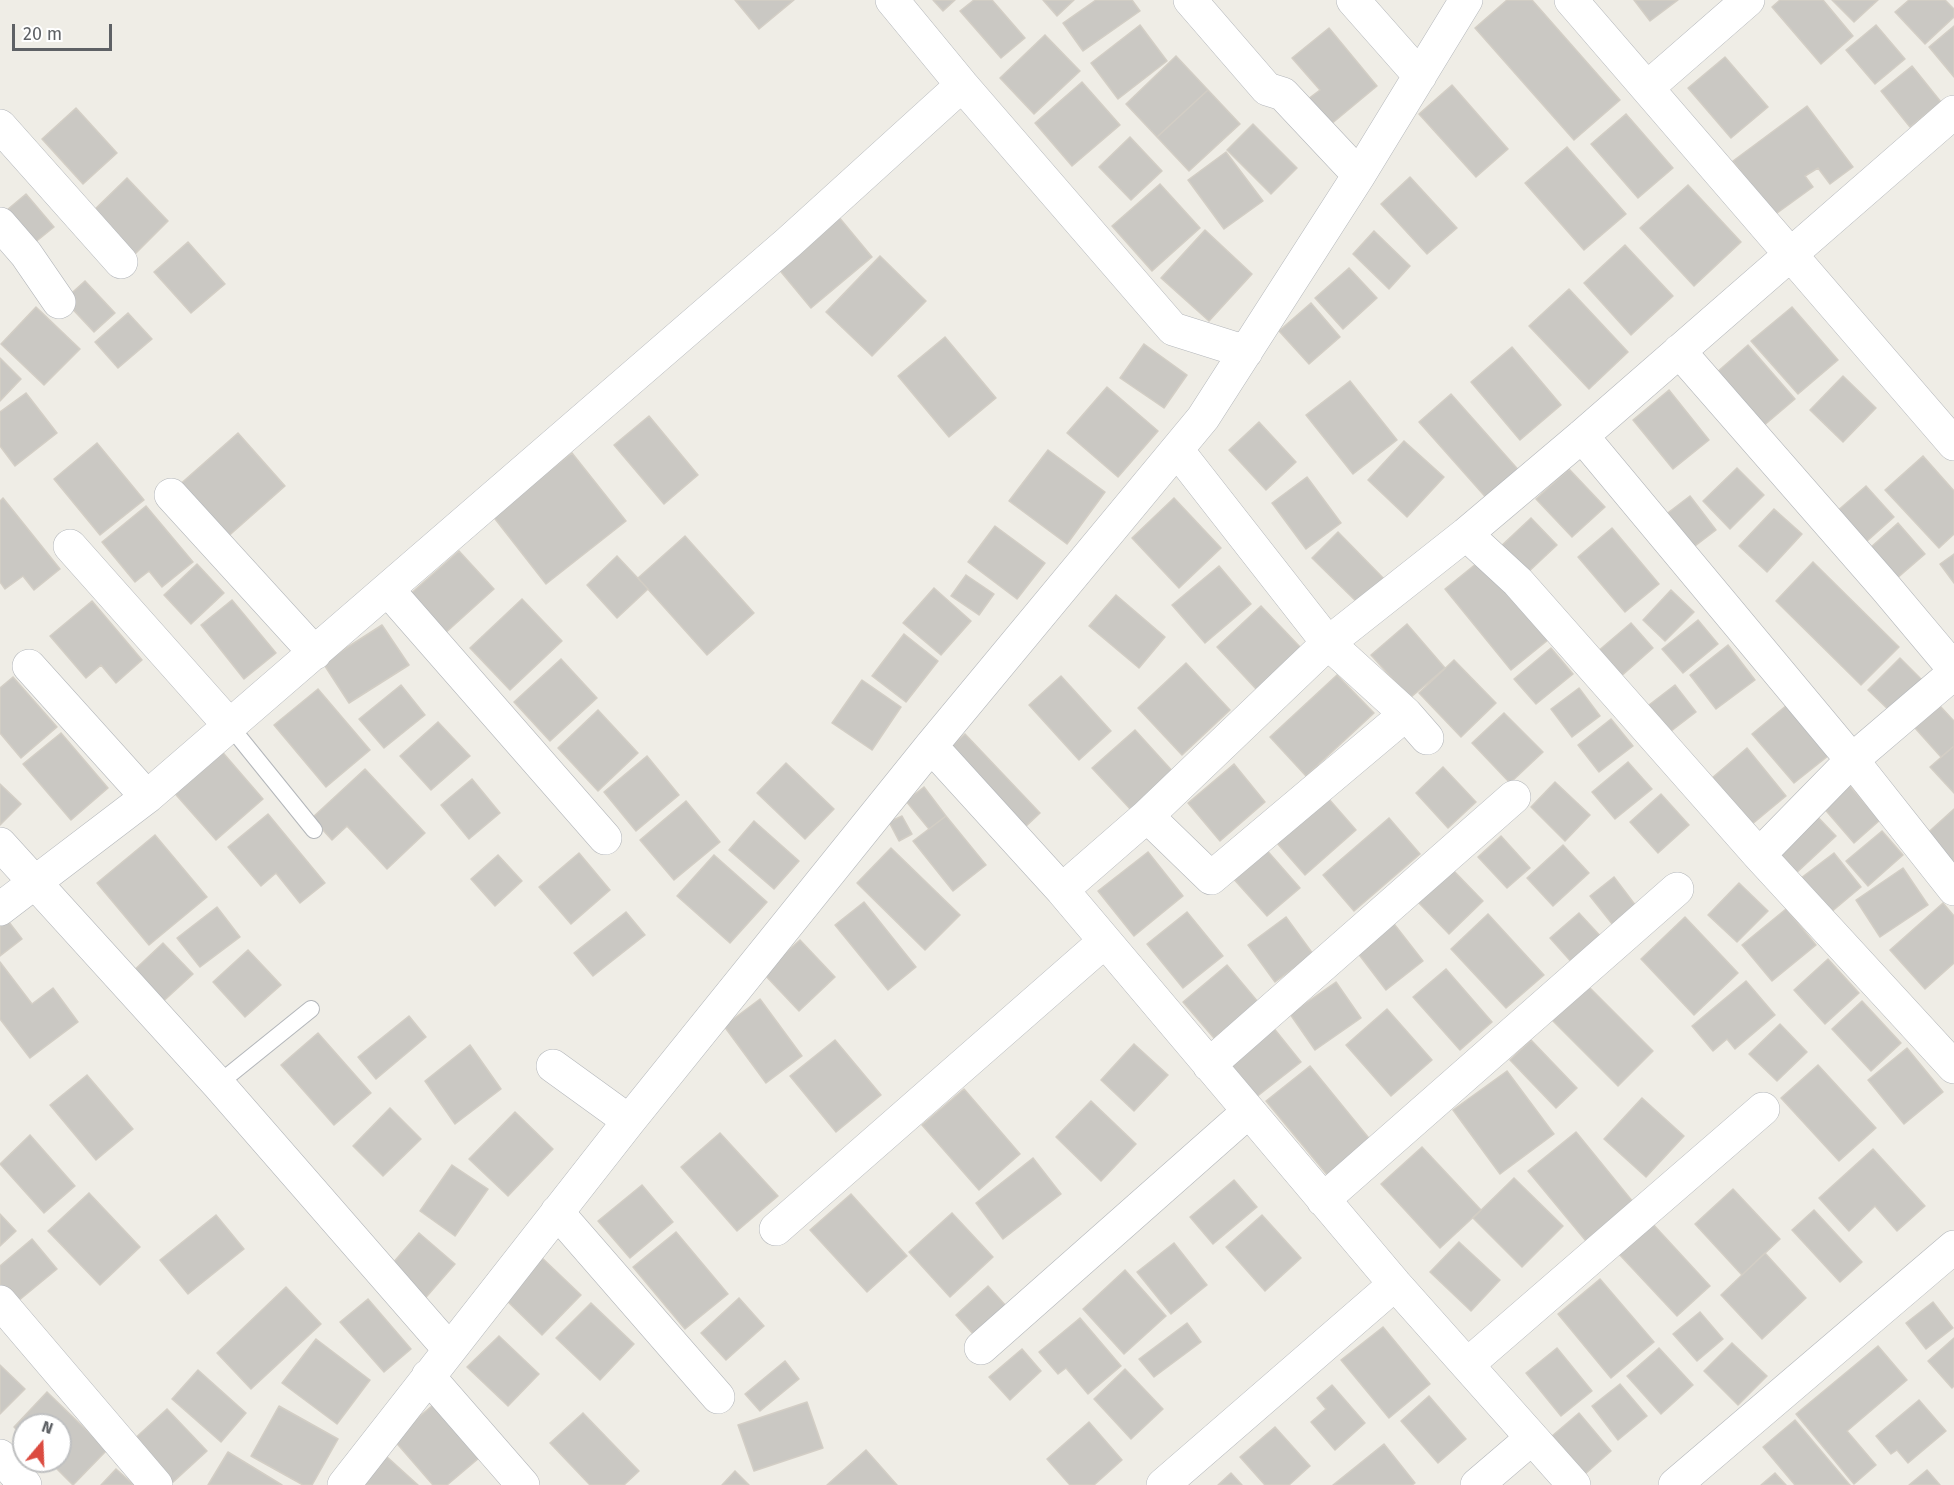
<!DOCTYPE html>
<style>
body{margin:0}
#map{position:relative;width:1954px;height:1485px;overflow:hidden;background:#efede6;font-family:"Fira Sans",sans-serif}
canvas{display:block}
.north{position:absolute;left:12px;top:1413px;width:60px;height:60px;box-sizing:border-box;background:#fff;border:2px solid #bfc0c1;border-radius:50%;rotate:19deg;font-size:16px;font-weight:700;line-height:24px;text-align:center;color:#5e6165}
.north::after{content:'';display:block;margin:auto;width:21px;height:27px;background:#db4b40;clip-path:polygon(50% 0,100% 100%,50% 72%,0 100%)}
.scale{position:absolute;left:12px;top:24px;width:100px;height:27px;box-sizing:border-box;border:3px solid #5e6165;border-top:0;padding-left:8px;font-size:18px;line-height:21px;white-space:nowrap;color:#5e6165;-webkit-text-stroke:4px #fff;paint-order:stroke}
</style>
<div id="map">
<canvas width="1954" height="1485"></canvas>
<div class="north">N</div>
<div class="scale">20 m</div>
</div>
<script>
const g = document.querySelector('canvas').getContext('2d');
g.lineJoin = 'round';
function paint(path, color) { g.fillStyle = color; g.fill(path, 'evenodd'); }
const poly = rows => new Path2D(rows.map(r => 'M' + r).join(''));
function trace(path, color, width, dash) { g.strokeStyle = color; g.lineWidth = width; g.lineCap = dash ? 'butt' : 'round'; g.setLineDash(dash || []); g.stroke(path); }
const building = poly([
 [735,0,794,0,759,29,735,0],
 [933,0,955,0,943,11,933,0],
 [974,0,992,0,1025,38,1001,58,960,11,974,0],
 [1043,0,1074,0,1057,16,1043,0],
 [1096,0,1132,0,1140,11,1083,51,1063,23,1096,0],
 [1507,0,1532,0,1620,100,1574,140,1475,28,1507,0],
 [1634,0,1678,0,1650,21,1634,0],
 [1780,0,1823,0,1853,36,1821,64,1772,7,1780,0],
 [1832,0,1878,0,1854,22,1832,0],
 [1909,0,1945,0,1954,9,1954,17,1925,44,1895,12,1909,0],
 [1140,25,1167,61,1118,99,1091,63,1140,25],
 [1876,25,1905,59,1875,84,1846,50,1876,25],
 [1954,26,1954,77,1929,47,1954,26],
 [1329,28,1377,86,1330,125,1308,99,1320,90,1292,58,1329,28],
 [1045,35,1080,71,1034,114,1000,78,1045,35],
 [1176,56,1208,90,1157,137,1126,104,1176,56],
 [1725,57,1768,107,1731,138,1688,88,1725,57],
 [1912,66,1941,102,1910,127,1881,91,1912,66],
 [1082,82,1120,125,1072,166,1035,123,1082,82],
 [1452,85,1508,149,1476,177,1419,114,1452,85],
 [1208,90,1240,124,1189,171,1157,137,1208,90],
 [1807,106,1853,167,1830,184,1818,168,1805,176,1813,187,1773,216,1733,161,1807,106],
 [76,108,117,153,83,184,42,139,76,108],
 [1626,114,1673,168,1638,198,1591,144,1626,114],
 [1253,124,1297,168,1271,194,1227,150,1253,124],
 [1130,137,1162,171,1131,200,1099,167,1130,137],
 [1567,147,1626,214,1584,250,1525,183,1567,147],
 [1226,152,1263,201,1224,229,1188,180,1226,152],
 [1410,177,1457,228,1427,254,1381,204,1410,177],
 [127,178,168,221,132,257,90,214,127,178],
 [1160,184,1200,228,1152,271,1112,226,1160,184],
 [1688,185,1741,242,1694,286,1640,228,1688,185],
 [26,194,54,227,28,248,1,215,26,194],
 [838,216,872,257,811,308,777,267,838,216],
 [1205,230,1252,274,1209,321,1161,278,1205,230],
 [1374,231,1410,266,1389,289,1353,254,1374,231],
 [188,242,225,284,191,313,154,272,188,242],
 [1625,245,1673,296,1631,335,1584,283,1625,245],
 [880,256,926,301,872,356,826,312,880,256],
 [1349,268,1377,298,1343,329,1315,298,1349,268],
 [85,281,115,313,94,332,64,300,85,281],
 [1569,289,1628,352,1589,389,1529,326,1569,289],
 [1311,303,1340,337,1309,364,1279,331,1311,303],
 [36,307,80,349,44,385,1,344,36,307],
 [1792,307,1838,360,1798,394,1751,341,1792,307],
 [128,313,152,339,118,368,95,342,128,313],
 [945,337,996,398,949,437,898,376,945,337],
 [1144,344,1187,375,1164,408,1120,378,1144,344],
 [1748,345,1795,399,1755,433,1708,380,1748,345],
 [1512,347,1561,405,1520,440,1471,382,1512,347],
 [0,358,21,379,0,401,0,358],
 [1843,376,1876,408,1843,442,1810,410,1843,376],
 [1350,381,1397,440,1353,474,1306,415,1350,381],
 [1107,387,1158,431,1118,477,1067,433,1107,387],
 [1669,390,1709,440,1673,469,1633,420,1669,390],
 [26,393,57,433,15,466,0,446,0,412,26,393],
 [1451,394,1522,474,1490,502,1419,422,1451,394],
 [649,416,698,475,664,504,614,445,649,416],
 [1259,422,1296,462,1266,490,1229,450,1259,422],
 [238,433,285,486,224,540,177,487,238,433],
 [1404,441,1444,477,1407,517,1368,480,1404,441],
 [97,443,144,500,100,535,54,479,97,443],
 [1048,450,1105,492,1067,544,1009,501,1048,450],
 [572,453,626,521,546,584,492,515,572,453],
 [1923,456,1954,491,1954,534,1939,548,1885,490,1923,456],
 [1737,468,1764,495,1730,529,1703,501,1737,468],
 [1569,469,1605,507,1572,537,1536,499,1569,469],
 [1307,477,1341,523,1306,549,1272,503,1307,477],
 [1866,486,1894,517,1857,550,1828,519,1866,486],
 [1690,496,1716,530,1691,549,1665,515,1690,496],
 [3,498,60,569,34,590,23,576,5,589,0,582,0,501,3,498],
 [1174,498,1221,548,1179,588,1132,538,1174,498],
 [146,506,193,562,162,587,149,571,135,582,102,542,146,506],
 [1774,509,1802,534,1767,572,1739,546,1774,509],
 [1531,518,1557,545,1525,575,1499,548,1531,518],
 [1898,523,1925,554,1888,586,1861,556,1898,523],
 [995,526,1045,563,1017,599,968,562,995,526],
 [1612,528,1659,584,1625,612,1578,557,1612,528],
 [1338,532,1390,585,1365,610,1312,558,1338,532],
 [685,536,754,613,707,655,638,578,685,536],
 [459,551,494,589,443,635,408,596,459,551],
 [1954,554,1954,583,1940,564,1954,554],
 [617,556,648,589,617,618,587,585,617,556],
 [1482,559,1548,640,1511,670,1445,589,1482,559],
 [1813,562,1899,647,1861,685,1776,601,1813,562],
 [197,564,224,593,191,624,164,595,197,564],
 [1219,566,1251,604,1205,643,1172,605,1219,566],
 [966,575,994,594,979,615,951,596,966,575],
 [934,588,971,621,941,655,903,623,934,588],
 [1671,590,1694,612,1665,641,1643,620,1671,590],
 [1116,595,1165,637,1139,668,1089,626,1116,595],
 [522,599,562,641,510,690,470,648,522,599],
 [232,600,276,653,244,679,201,625,232,600],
 [92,601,142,660,116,683,101,665,86,678,50,636,92,601],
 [1261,606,1301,648,1257,690,1217,647,1261,606],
 [1698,620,1718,644,1683,673,1662,649,1698,620],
 [1631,623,1653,648,1619,678,1597,652,1631,623],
 [1407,624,1445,668,1410,698,1371,655,1407,624],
 [382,625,409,665,349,703,323,663,382,625],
 [904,634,938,661,906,702,872,676,904,634],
 [1728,645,1755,680,1716,709,1690,675,1728,645],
 [1551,648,1573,674,1536,704,1514,679,1551,648],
 [1900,658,1925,683,1894,715,1868,690,1900,658],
 [561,659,597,698,550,741,514,702,561,659],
 [1454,660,1496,703,1461,737,1419,693,1454,660],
 [1186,663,1230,710,1182,755,1138,708,1186,663],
 [1337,675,1374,713,1306,776,1270,737,1337,675],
 [1061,676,1111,731,1079,760,1029,705,1061,676],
 [13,677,57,727,21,758,0,733,0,688,13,677],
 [862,680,901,707,872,750,832,723,862,680],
 [401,685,425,715,384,748,359,719,401,685],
 [1675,685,1696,712,1666,735,1645,708,1675,685],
 [1579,688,1600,716,1572,737,1551,709,1579,688],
 [318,689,370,750,326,787,274,725,318,689],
 [1787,705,1828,756,1794,783,1752,734,1787,705],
 [1940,706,1954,721,1954,746,1941,757,1915,728,1940,706],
 [598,710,638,753,598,791,558,748,598,710],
 [1504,713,1543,752,1510,783,1472,743,1504,713],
 [1611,719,1633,746,1599,772,1578,745,1611,719],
 [438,722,470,756,431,790,400,756,438,722],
 [1135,730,1175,774,1133,812,1092,768,1135,730],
 [61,733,108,788,71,820,23,764,61,733],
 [965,734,1040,813,1022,830,947,750,965,734],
 [1954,746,1954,793,1930,767,1954,746],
 [218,747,263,799,216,840,170,788,218,747],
 [1747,748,1786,796,1751,825,1712,778,1747,748],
 [647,756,679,795,636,831,604,792,647,756],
 [1628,762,1652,789,1615,819,1592,792,1628,762],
 [786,763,834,809,805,839,757,793,786,763],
 [1234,764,1265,802,1220,841,1188,803,1234,764],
 [1443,767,1476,802,1448,828,1416,793,1443,767],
 [365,769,425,833,387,869,347,826,332,840,312,818,365,769],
 [472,779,500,813,469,839,441,805,472,779],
 [1555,782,1590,815,1565,841,1531,807,1555,782],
 [1847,783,1880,820,1854,843,1822,806,1847,783],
 [0,784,21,804,0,825,0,784],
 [924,787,946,816,929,829,906,801,924,787],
 [1661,794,1689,825,1658,853,1630,822,1661,794],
 [1328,798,1356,830,1305,875,1277,843,1328,798],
 [686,801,720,842,674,880,640,840,686,801],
 [1954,809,1954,874,1922,838,1954,809],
 [1811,810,1836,836,1794,875,1769,849,1811,810],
 [268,814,325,883,300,903,276,873,261,886,228,847,268,814],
 [902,816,912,834,899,841,889,822,902,816],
 [946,816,986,865,953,891,913,841,946,816],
 [1389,818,1420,854,1354,911,1323,875,1389,818],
 [754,821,799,861,774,889,729,850,754,821],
 [1882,831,1903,855,1868,886,1846,861,1882,831],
 [155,835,207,897,149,945,97,883,155,835],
 [1501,836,1530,868,1507,888,1478,857,1501,836],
 [1563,845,1589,873,1553,906,1527,878,1563,845],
 [1264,847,1300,888,1267,916,1231,876,1264,847],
 [891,848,960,915,925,950,857,883,891,848],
 [1148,852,1183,896,1134,936,1098,891,1148,852],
 [579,853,610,890,571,924,539,887,579,853],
 [1834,853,1861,887,1830,913,1801,878,1834,853],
 [498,855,522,881,495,906,471,879,498,855],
 [714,855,767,902,730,943,677,896,714,855],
 [1451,868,1483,901,1449,934,1417,901,1451,868],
 [1903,868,1928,905,1880,937,1856,900,1903,868],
 [1614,877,1636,906,1613,925,1590,896,1614,877],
 [1739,883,1768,911,1737,942,1708,915,1739,883],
 [864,902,916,967,888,990,835,925,864,902],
 [1943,903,1954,916,1954,963,1925,989,1890,950,1943,903],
 [217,907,240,937,200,967,177,938,217,907],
 [1786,909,1816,945,1772,981,1742,945,1786,909],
 [626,912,645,935,593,976,574,953,626,912],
 [1187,912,1223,956,1183,988,1147,944,1187,912],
 [2,913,22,939,0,956,0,914,2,913],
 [1579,913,1604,940,1575,966,1550,938,1579,913],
 [1488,914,1544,975,1506,1008,1451,949,1488,914],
 [1286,917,1313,954,1275,982,1248,945,1286,917],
 [1685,917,1738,973,1694,1015,1641,959,1685,917],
 [1391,920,1423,961,1386,990,1354,948,1391,920],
 [800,940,835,977,799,1011,763,973,800,940],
 [163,943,193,974,157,1007,128,976,163,943],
 [248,950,281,985,245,1017,213,982,248,950],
 [1828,959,1859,993,1825,1024,1794,990,1828,959],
 [0,962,32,1004,53,988,78,1022,30,1058,0,1019,0,962],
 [1227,965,1258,1002,1214,1038,1183,1002,1227,965],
 [1446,969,1492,1022,1460,1050,1413,997,1446,969],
 [1746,981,1775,1015,1735,1049,1727,1039,1713,1051,1692,1026,1746,981],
 [1336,982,1361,1018,1315,1050,1290,1014,1336,982],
 [1586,984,1653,1051,1618,1086,1551,1019,1586,984],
 [760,999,802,1056,766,1083,724,1026,760,999],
 [1862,1001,1901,1043,1871,1071,1832,1029,1862,1001],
 [1387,1009,1432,1060,1391,1096,1346,1045,1387,1009],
 [409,1016,426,1037,376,1079,358,1057,409,1016],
 [1780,1024,1807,1052,1777,1081,1749,1054,1780,1024],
 [1272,1026,1301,1062,1255,1098,1226,1061,1272,1026],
 [318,1033,371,1093,334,1125,281,1065,318,1033],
 [835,1040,881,1095,836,1132,790,1076,835,1040],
 [1531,1040,1577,1088,1556,1108,1510,1060,1531,1040],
 [1134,1044,1168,1075,1134,1111,1101,1080,1134,1044],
 [470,1045,501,1089,455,1124,425,1081,470,1045],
 [1907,1048,1943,1092,1904,1124,1868,1080,1907,1048],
 [1818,1065,1876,1128,1839,1161,1781,1098,1818,1065],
 [1310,1066,1372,1142,1329,1177,1266,1101,1310,1066],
 [1507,1071,1554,1134,1500,1174,1453,1110,1507,1071],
 [87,1075,133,1129,96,1160,50,1105,87,1075],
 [964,1089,1020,1154,979,1190,922,1125,964,1089],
 [1642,1098,1684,1136,1646,1177,1604,1139,1642,1098],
 [1091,1101,1136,1144,1101,1181,1056,1137,1091,1101],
 [390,1108,421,1139,383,1176,353,1146,390,1108],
 [515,1112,553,1149,508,1196,469,1159,515,1112],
 [1576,1132,1633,1202,1586,1241,1528,1171,1576,1132],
 [720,1133,778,1196,737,1231,681,1167,720,1133],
 [30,1135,75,1186,44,1213,0,1164,30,1135],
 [1422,1147,1481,1210,1440,1248,1381,1184,1422,1147],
 [1873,1149,1925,1206,1897,1231,1875,1206,1849,1231,1819,1198,1873,1149],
 [1033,1158,1061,1194,1003,1239,976,1203,1033,1158],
 [452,1165,488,1189,455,1236,420,1211,452,1165],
 [1514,1178,1563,1226,1522,1267,1473,1218,1514,1178],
 [1234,1180,1257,1207,1213,1244,1190,1217,1234,1180],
 [642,1185,673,1222,630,1258,598,1221,642,1185],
 [1733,1189,1780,1239,1742,1275,1695,1224,1733,1189],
 [89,1193,140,1247,100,1285,48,1231,89,1193],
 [851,1194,907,1256,867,1292,810,1230,851,1194],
 [1814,1210,1862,1262,1840,1282,1792,1230,1814,1210],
 [952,1213,993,1257,950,1297,909,1252,952,1213],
 [0,1214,16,1231,0,1246,0,1214],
 [216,1215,244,1249,188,1294,160,1260,216,1215],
 [1262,1215,1301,1258,1265,1291,1226,1247,1262,1215],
 [1651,1222,1710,1286,1677,1316,1618,1253,1651,1222],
 [676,1232,728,1294,685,1329,633,1267,676,1232],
 [419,1233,455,1264,421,1303,385,1272,419,1233],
 [32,1239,57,1269,12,1306,0,1291,0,1266,32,1239],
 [1459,1242,1500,1280,1471,1311,1430,1272,1459,1242],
 [1174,1243,1207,1285,1171,1314,1137,1272,1174,1243],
 [1765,1253,1806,1298,1762,1339,1721,1295,1765,1253],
 [539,1255,581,1295,542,1335,501,1295,539,1255],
 [1125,1270,1166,1316,1124,1354,1083,1309,1125,1270],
 [1600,1279,1654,1342,1611,1378,1558,1314,1600,1279],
 [988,1286,1007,1307,975,1336,956,1315,988,1286],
 [286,1287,321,1324,251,1389,217,1353,286,1287],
 [739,1298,764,1326,726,1360,701,1333,739,1298],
 [368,1299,411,1349,384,1372,340,1322,368,1299],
 [1933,1302,1953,1328,1926,1349,1906,1323,1933,1302],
 [591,1303,634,1344,600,1380,556,1338,591,1303],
 [1700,1312,1723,1339,1697,1361,1673,1334,1700,1312],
 [1080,1318,1121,1366,1088,1394,1066,1368,1058,1374,1039,1352,1080,1318],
 [1187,1323,1201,1342,1154,1377,1139,1359,1187,1323],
 [1383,1327,1430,1384,1389,1418,1341,1360,1383,1327],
 [499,1336,539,1374,508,1406,467,1367,499,1336],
 [1954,1338,1954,1386,1952,1388,1928,1361,1954,1338],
 [316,1339,370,1380,337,1424,282,1383,316,1339],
 [1732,1343,1767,1376,1738,1405,1704,1371,1732,1343],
 [1878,1346,1907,1380,1847,1431,1876,1465,1854,1484,1796,1414,1878,1346],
 [1557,1348,1592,1391,1561,1416,1526,1373,1557,1348],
 [1659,1348,1693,1385,1661,1414,1627,1376,1659,1348],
 [1022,1349,1041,1371,1010,1400,989,1377,1022,1349],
 [785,1361,799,1379,760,1411,745,1394,785,1361],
 [0,1365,25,1389,0,1414,0,1365],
 [1125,1369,1163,1409,1131,1439,1094,1399,1125,1369],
 [198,1370,246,1413,221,1442,172,1399,198,1370],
 [1620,1384,1647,1416,1618,1440,1592,1406,1620,1384],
 [1332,1385,1365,1423,1335,1450,1311,1422,1326,1409,1317,1398,1332,1385],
 [47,1392,107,1450,73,1485,49,1461,60,1461,60,1425,24,1425,24,1437,14,1427,47,1392],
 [1429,1396,1466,1439,1438,1463,1401,1421,1429,1396],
 [1919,1400,1946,1431,1908,1463,1897,1450,1891,1454,1876,1436,1919,1400],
 [807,1402,823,1448,754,1471,738,1425,807,1402],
 [433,1405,479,1458,447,1485,433,1485,393,1439,433,1405],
 [279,1406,338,1439,312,1485,303,1485,251,1456,279,1406],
 [167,1409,207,1451,171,1484,131,1442,167,1409],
 [583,1413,639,1471,624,1485,590,1485,550,1443,583,1413],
 [1579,1413,1611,1451,1585,1474,1552,1436,1579,1413],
 [1795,1420,1849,1484,1850,1485,1795,1485,1763,1447,1795,1420],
 [1089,1422,1122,1460,1094,1485,1070,1485,1047,1459,1089,1422],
 [1275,1427,1310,1466,1289,1485,1265,1485,1240,1457,1275,1427],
 [1384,1444,1415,1483,1412,1485,1333,1485,1384,1444],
 [866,1450,897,1485,827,1485,866,1450],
 [228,1452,282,1485,208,1485,228,1452],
 [386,1456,418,1485,360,1485,386,1456],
 [116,1469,134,1485,101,1485,116,1469],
 [1927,1470,1940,1485,1909,1485,1927,1470],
 [735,1471,749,1485,722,1485,735,1471],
 [1231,1473,1242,1485,1218,1485,1231,1473],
 [1775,1473,1786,1485,1761,1485,1775,1473]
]);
paint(building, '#cac8c3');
trace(building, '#d3cec5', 1.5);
const lane = poly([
 [230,726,314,830],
 [218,1084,311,1009]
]);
const street = poly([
 [892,0,962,85,1173,329,1246,352],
 [1190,0,1267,89,1283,94,1359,175],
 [1353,0,1420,76],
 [1571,0,1954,444],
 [1647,88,1748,0],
 [0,126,121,262],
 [0,224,26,254,59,302],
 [1679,351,1886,588,1954,669],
 [1582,436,1852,760,1954,889],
 [1177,450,1328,643,1406,714,1427,738],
 [171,495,315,653],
 [1466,534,1518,582,1759,855,1954,1067],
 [70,546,230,726],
 [388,590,605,838],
 [29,666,147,797],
 [931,746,1062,890,1395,1284,1574,1485],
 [1147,816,1211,878,1406,714],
 [0,844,218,1084,449,1349],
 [1759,855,1852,760,1954,673],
 [1062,890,1147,816,1328,643,1466,534,1582,436,1954,112],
 [0,909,147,797,789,242,962,85],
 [1209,1065,1514,797],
 [553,1066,629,1121],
 [1323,1200,1677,889],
 [557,1212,718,1397],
 [776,1229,1105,941],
 [0,1302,156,1485],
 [981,1348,1248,1112],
 [1467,1365,1763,1109],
 [428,1376,523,1485],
 [0,1456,25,1485],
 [344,1485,629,1121,931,746,1203,418,1359,175,1466,0],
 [1163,1485,1395,1284],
 [1477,1485,1532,1438],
 [1675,1485,1954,1247]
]);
trace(lane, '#b3b6ba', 18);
trace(street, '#b3b6ba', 34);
trace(lane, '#fff', 16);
trace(street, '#fff', 33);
</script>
